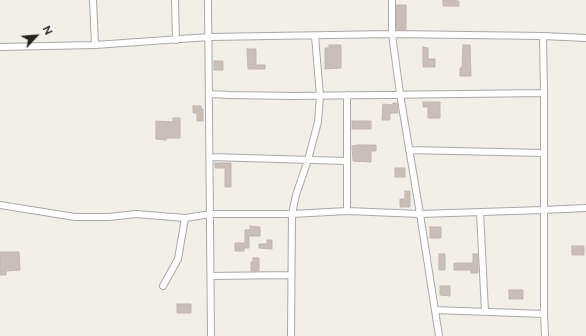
<!DOCTYPE html>
<style>
body{margin:0}
#map{position:relative;width:586px;height:336px;overflow:hidden;background:#f2efe9;font-family:Raleway,sans-serif}
canvas{display:block}
.north{position:absolute;left:16px;top:16px;width:40px;height:40px;-webkit-text-stroke:3px #fff;paint-order:stroke;rotate:64deg;font-size:11px;font-weight:700;line-height:16px;text-align:center;color:#222}
.north::after{content:'';display:block;margin:auto;width:14px;height:18px;background:#222;clip-path:polygon(50% 0,100% 100%,50% 72%,0 100%)}
</style>
<div id="map">
<canvas width="586" height="336"></canvas>
<div class="north">N</div>
</div>
<script>
const g = document.querySelector('canvas').getContext('2d');
g.lineJoin = 'round';
function paint(path, color) { g.fillStyle = color; g.fill(path, 'evenodd'); }
const poly = rows => new Path2D(rows.map(r => 'M' + r).join(''));
function trace(path, color, width, dash) { g.strokeStyle = color; g.lineWidth = width; g.lineCap = dash ? 'butt' : 'round'; g.setLineDash(dash || []); g.stroke(path); }
const building = poly([
 [443,0,459,1,459,6,443,6,443,0],
 [396,5,406,5,406,30,396,30,396,5],
 [329,45,341,45,341,68,325,69,325,48,329,48,329,45],
 [463,45,470,45,471,76,460,76,460,68,462,68,463,45],
 [423,47,428,48,428,59,435,59,435,67,423,67,423,47],
 [247,49,256,49,256,65,265,65,265,69,248,69,247,49],
 [214,61,223,61,223,70,214,70,214,61],
 [423,102,440,102,440,118,428,118,428,107,423,107,423,102],
 [393,103,397,103,398,113,390,113,390,120,382,120,383,104,393,105,393,103],
 [193,106,201,106,201,109,203,109,203,121,197,121,197,113,193,113,193,106],
 [173,118,180,118,180,138,167,138,166,140,156,139,156,121,173,122,173,118],
 [352,121,371,121,371,129,352,129,352,121],
 [358,145,376,145,376,151,371,151,371,162,353,161,352,146,358,145],
 [215,163,231,163,231,187,225,187,225,168,215,168,215,163],
 [395,168,405,168,405,177,395,177,395,168],
 [405,191,410,191,410,207,400,207,400,199,405,199,405,191],
 [250,226,260,227,260,236,249,236,249,248,244,248,244,251,235,251,235,243,245,243,245,230,250,230,250,226],
 [430,227,441,227,441,238,430,238,430,227],
 [267,240,272,240,272,249,259,248,259,244,267,244,267,240],
 [572,246,584,246,584,255,572,255,572,246],
 [0,252,19,252,20,270,6,271,6,275,0,275,0,252],
 [439,254,445,254,445,270,439,270,439,254],
 [473,254,478,254,478,273,471,273,471,270,454,270,454,263,473,263,473,254],
 [253,258,259,258,259,271,251,271,251,262,253,262,253,258],
 [440,286,450,286,450,296,440,295,440,286],
 [509,290,523,290,523,299,509,299,509,290],
 [177,304,191,304,191,313,177,313,177,304]
]);
paint(building, '#c7bfb8');
trace(building, '#c4b6ab', 1);
const minor = poly([
 [93,0,95,45],
 [175,0,176,40],
 [208,0,211,336],
 [392,0,392,34,400,94,420,214,439,336],
 [543,36,544,93,544,314,545,336],
 [0,47,95,45,209,37,392,34,543,36,586,38],
 [209,94,229,95,294,96,544,93],
 [409,150,544,153],
 [210,157,346,161],
 [0,205,75,217,109,217,136,214,185,218,211,214,292,214,347,211,420,214,543,210,586,208],
 [347,211,347,95],
 [480,212,485,312],
 [211,276,291,275],
 [163,286,178,259,185,218],
 [435,310,544,314],
 [291,336,292,214,296,195,308,160,318,122,320,96,315,36]
]);
trace(minor, '#a9a9a9', 8);
trace(minor, '#fff', 6);
</script>
